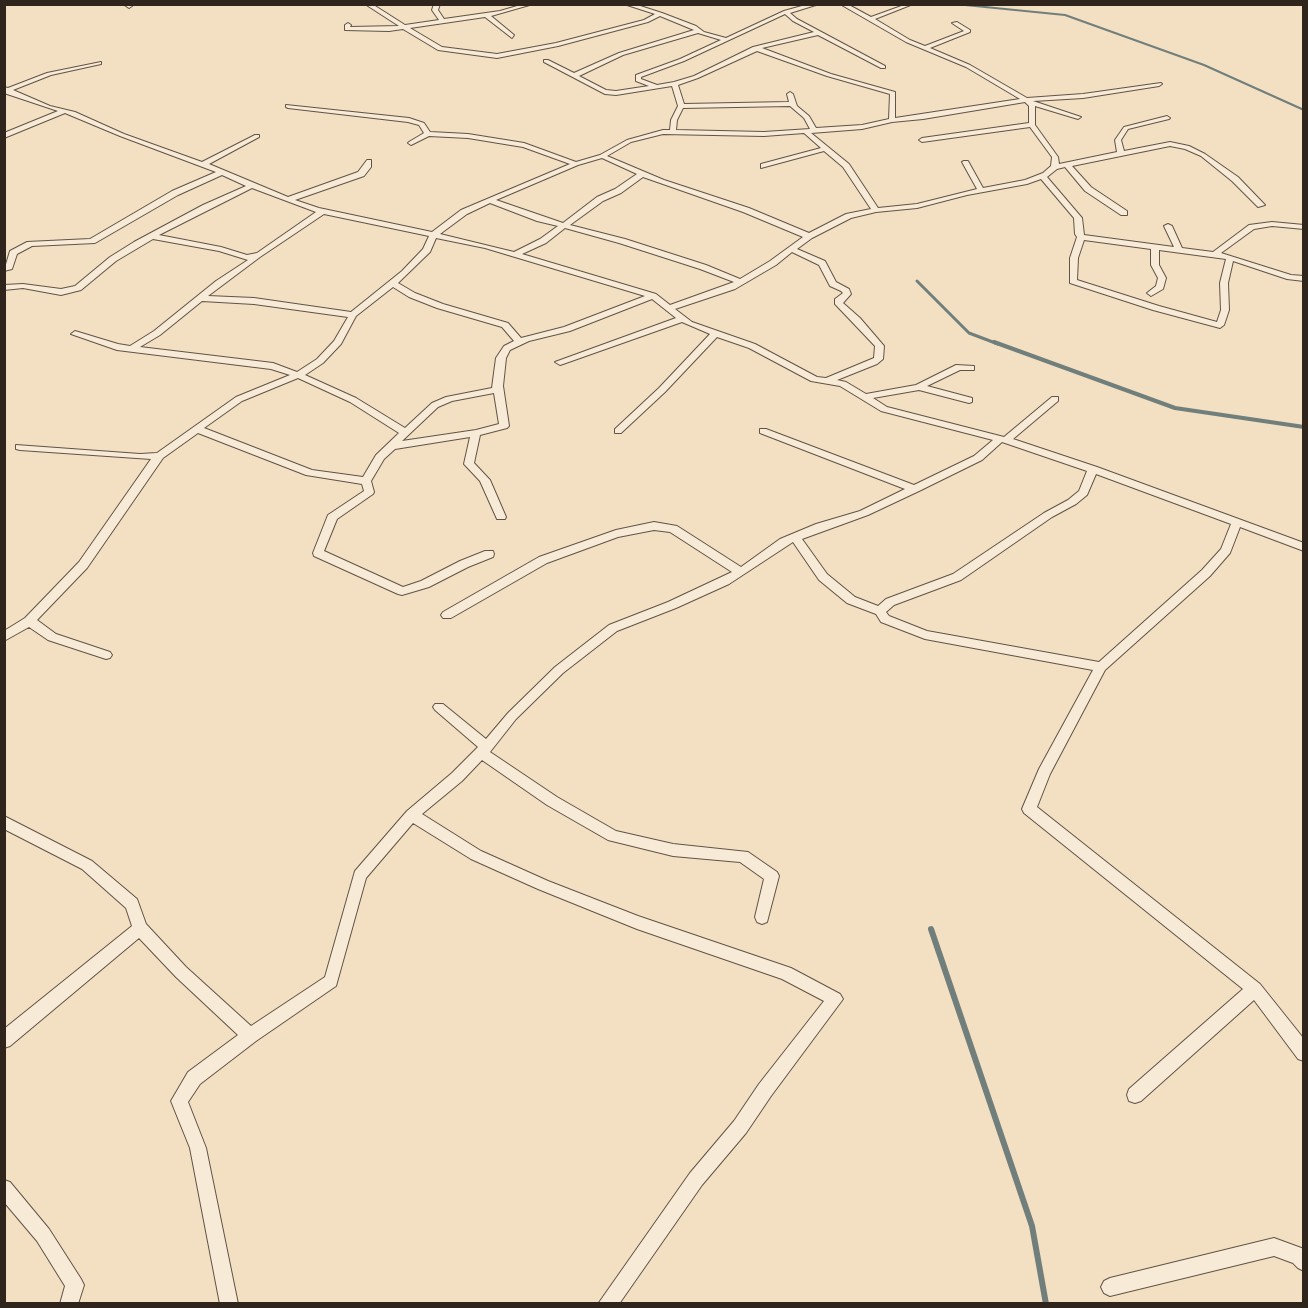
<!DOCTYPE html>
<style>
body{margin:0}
#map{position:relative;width:1308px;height:1308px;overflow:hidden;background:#f3dfc2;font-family:"IM FELL Great Primer",serif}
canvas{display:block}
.frame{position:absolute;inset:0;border:6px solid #30251d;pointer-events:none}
</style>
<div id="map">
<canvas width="1308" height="1308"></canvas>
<div class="frame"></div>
</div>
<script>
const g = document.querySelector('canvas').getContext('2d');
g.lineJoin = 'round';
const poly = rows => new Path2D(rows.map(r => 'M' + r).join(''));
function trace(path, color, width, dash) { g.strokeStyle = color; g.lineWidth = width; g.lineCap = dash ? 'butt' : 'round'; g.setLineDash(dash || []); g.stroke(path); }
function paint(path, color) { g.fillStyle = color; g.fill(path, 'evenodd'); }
trace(poly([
 [955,4,1065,15,1204,65,1304,110]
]), '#717f7c', 2);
trace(poly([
 [917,281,969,333,998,344]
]), '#717f7c', 3);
trace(poly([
 [994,342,1175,408,1304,427]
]), '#717f7c', 4);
trace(poly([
 [931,929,1032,1226,1046,1304]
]), '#717f7c', 6);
const street = poly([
 [123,4,130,4,132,6,129,8,123,4],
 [365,4,372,4,405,25,439,20,432,10,434,4,440,4,438,10,444,19,500,11,524,4,533,4,491,16,514,35,512,38,485,17,410,28,442,47,497,54,556,43,644,20,655,14,624,4,634,4,662,13,696,26,704,32,726,38,784,11,809,4,819,4,790,13,797,19,885,66,885,68,881,68,818,35,762,48,831,74,895,92,895,118,1020,99,966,67,906,42,840,4,847,4,871,17,907,4,913,4,875,19,910,40,925,46,964,31,952,23,957,22,970,30,970,32,930,48,970,65,1027,98,1083,94,1161,83,1162,84,1159,86,1083,98,1033,101,1081,117,1078,119,1035,106,1035,125,1058,157,1059,164,1117,152,1115,140,1124,127,1167,116,1170,118,1169,119,1128,129,1121,140,1124,151,1170,142,1189,146,1205,154,1238,177,1265,205,1258,207,1232,181,1201,156,1185,149,1170,146,1072,166,1091,187,1127,211,1127,215,1121,215,1085,191,1065,167,1057,169,1047,177,1082,218,1084,235,1174,247,1164,226,1168,224,1172,226,1182,248,1213,252,1249,225,1272,222,1304,225,1304,229,1272,226,1254,229,1221,253,1291,275,1304,276,1304,281,1287,279,1233,261,1228,283,1229,310,1224,325,1220,328,1153,310,1070,283,1070,258,1077,237,1075,234,1074,218,1041,179,1027,184,967,195,917,208,876,212,851,218,812,238,797,249,825,261,836,282,849,289,851,294,843,303,860,318,884,346,883,359,877,364,837,380,846,382,866,394,916,385,956,365,974,366,974,370,960,370,927,386,972,398,972,402,969,403,919,390,873,398,887,407,1004,437,1052,397,1058,397,1058,401,1013,439,1097,467,1304,543,1304,551,1240,527,1230,553,1210,576,1105,670,1050,774,1037,807,1260,984,1304,1039,1304,1061,1298,1059,1254,1000,1141,1101,1135,1103,1129,1101,1127,1095,1129,1089,1243,989,1024,813,1022,809,1039,769,1093,670,925,639,881,622,876,614,847,603,819,580,793,542,729,584,676,608,617,631,563,673,516,719,490,752,557,797,616,831,673,844,748,852,777,872,779,876,767,922,762,924,757,922,755,917,764,879,740,862,673,856,608,840,547,805,482,760,462,781,422,814,481,851,548,881,638,916,791,968,840,994,843,999,771,1096,746,1133,702,1185,619,1304,598,1304,690,1173,734,1121,759,1084,824,1001,782,979,637,929,538,889,471,859,413,823,366,878,336,986,256,1041,200,1084,188,1102,206,1148,238,1304,220,1304,190,1148,171,1101,188,1072,238,1035,176,977,139,938,10,1046,4,1048,4,1029,132,926,126,908,82,869,4,829,4,816,92,861,137,899,146,924,186,967,251,1026,325,977,355,871,407,811,452,773,478,747,435,710,433,707,435,704,443,704,486,739,508,713,555,667,609,625,668,602,732,572,670,532,654,530,618,537,547,563,451,618,443,618,441,615,443,612,539,557,616,530,654,522,677,526,741,567,780,539,816,524,860,511,905,489,760,433,760,429,766,429,914,485,974,456,993,440,881,411,840,386,811,381,749,348,717,337,665,392,621,433,615,433,615,429,659,388,710,334,682,322,563,364,560,365,555,362,676,318,652,299,570,331,529,341,510,350,506,358,503,386,509,426,507,428,480,435,474,463,490,480,506,517,505,519,497,519,480,481,464,464,470,437,395,449,384,459,371,481,374,492,373,494,337,519,324,551,403,587,421,581,460,561,485,551,493,551,494,554,493,557,468,567,429,587,402,595,398,594,314,556,313,553,328,515,364,491,362,484,306,475,198,433,163,458,87,568,37,620,56,634,110,652,112,655,110,658,106,659,48,640,29,627,4,641,4,631,25,618,79,562,151,459,20,450,16,449,16,445,140,454,157,453,236,397,290,375,271,369,117,350,71,334,75,331,118,344,130,346,154,331,216,281,248,260,219,251,153,239,116,261,81,290,61,295,23,288,4,290,4,285,23,284,61,289,75,286,110,257,134,242,203,205,246,186,222,175,178,195,95,243,32,246,17,254,12,269,4,271,10,251,27,242,90,239,172,191,216,172,120,136,65,113,4,138,4,133,58,111,4,93,4,87,8,88,47,73,101,62,101,64,51,75,13,90,50,106,75,112,124,134,202,162,255,135,259,135,259,137,209,164,288,197,358,172,367,160,371,160,371,167,364,176,295,200,319,208,432,232,461,210,570,164,523,147,468,138,429,136,411,145,408,143,409,142,424,133,419,125,408,122,288,108,286,107,286,105,409,118,424,123,430,132,468,134,524,143,576,162,600,155,627,140,663,130,670,130,671,120,678,106,672,86,616,95,605,94,544,62,544,60,548,60,574,73,619,53,694,30,660,16,648,22,558,46,497,58,438,50,403,29,389,31,345,30,345,25,348,23,351,25,350,27,399,26,365,4],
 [785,14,793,21,814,32,753,47,694,76,674,82,657,85,641,79,641,77,684,61,785,14],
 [698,33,721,40,680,59,636,75,636,81,649,86,616,91,606,90,579,76,623,55,698,33],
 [757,51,827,76,890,94,889,119,862,125,816,128,809,116,797,106,793,94,790,92,787,94,789,102,684,104,678,85,698,78,757,51],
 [1025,102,1029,106,1029,123,922,138,919,140,922,142,1030,127,1052,157,1051,166,1043,173,1025,180,983,188,968,161,964,161,962,162,977,189,917,204,878,208,849,164,811,133,862,129,892,122,923,119,1025,102],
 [790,106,804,118,810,129,764,132,676,130,677,120,683,108,790,106],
 [804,133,821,148,761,164,761,168,824,151,843,167,871,209,846,214,809,233,749,208,664,180,607,156,631,142,663,134,764,136,804,133],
 [602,158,637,174,615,189,597,197,563,223,496,200,578,165,602,158],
 [643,177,743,212,803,237,770,261,740,279,706,265,625,239,570,225,603,201,621,193,643,177],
 [252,188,316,212,257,253,247,255,221,247,159,235,252,188],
 [490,203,537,221,558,226,540,239,514,252,440,234,467,214,490,203],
 [324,214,429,236,423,249,402,271,351,312,254,298,208,296,260,257,324,214],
 [565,228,619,243,700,269,734,282,670,305,656,294,522,254,546,243,565,228],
 [436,238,485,248,645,296,564,327,521,338,508,323,443,304,415,293,398,283,430,252,436,238],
 [1084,240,1151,249,1151,265,1158,278,1156,286,1147,293,1151,296,1163,289,1166,278,1159,265,1159,250,1226,259,1220,283,1221,310,1217,322,1159,306,1077,280,1078,258,1084,240],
 [792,252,819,265,830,286,841,291,843,293,835,299,835,304,875,346,874,358,826,378,817,377,755,344,692,322,675,309,735,289,776,265,792,252],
 [393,287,409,297,437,308,502,327,514,341,504,346,496,358,492,388,446,397,432,403,405,428,356,398,305,375,323,363,341,344,356,316,393,287],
 [202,301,254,304,348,317,334,341,317,359,297,372,273,363,140,347,160,335,202,301],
 [298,378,350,402,399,433,376,455,363,477,312,470,204,428,242,401,298,378],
 [494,393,499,424,476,430,402,441,438,407,452,401,494,393],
 [1002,442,1087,471,1079,491,1068,500,1044,513,953,574,886,599,878,606,855,597,827,574,802,539,868,515,919,491,982,460,1002,442],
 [1096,474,1231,524,1221,549,1202,570,1099,662,927,631,889,616,886,612,894,605,961,580,1052,517,1076,504,1087,495,1096,474],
 [4,1180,10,1182,49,1229,81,1279,84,1285,78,1304,60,1304,65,1286,37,1241,4,1202,4,1180],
 [1274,1238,1304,1249,1304,1271,1298,1268,1293,1263,1274,1256,1110,1296,1104,1293,1101,1287,1104,1281,1110,1278,1274,1238]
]);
trace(street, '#615446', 2);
paint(street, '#f7ead7');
</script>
